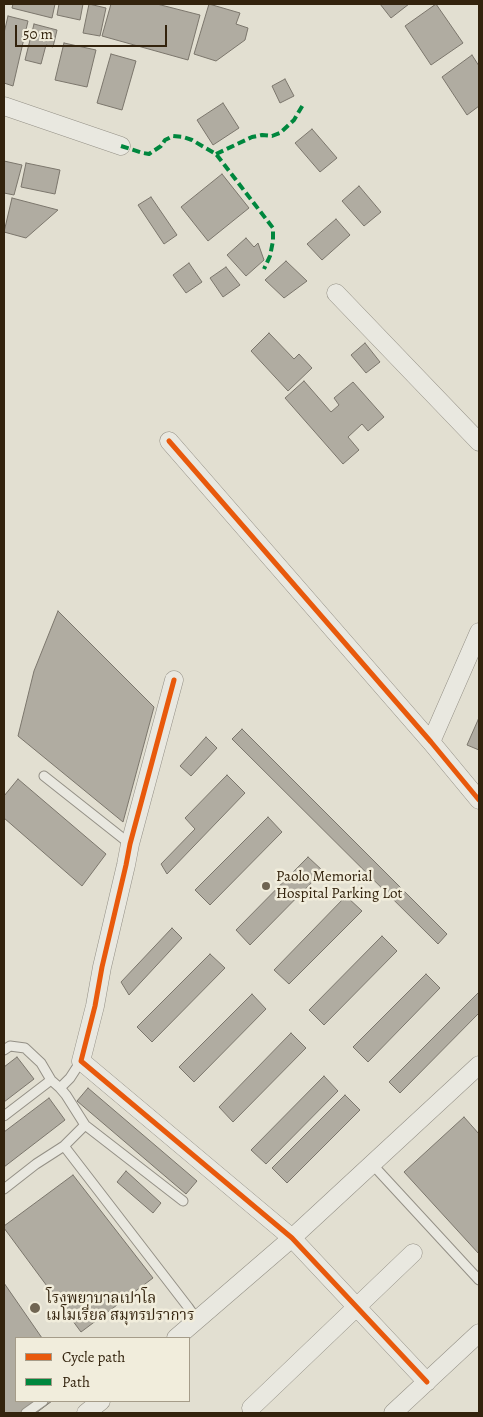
<!DOCTYPE html>
<meta charset="utf-8">
<style>
body{margin:0}
#map{position:relative;width:483px;height:1417px;overflow:hidden;background:#e2dfd1;font-family:Alegreya,serif}
canvas{display:block}
.frame{position:absolute;inset:0;border:5px solid #33230d;pointer-events:none}
.legend{position:absolute;left:15px;top:1337px;width:175px;height:65px;box-sizing:border-box;background:#f1eddc;border:1px solid #a59c89;margin:0;padding:6px 9px;list-style:none;font-size:15px;color:#33230d}
.legend li{display:flex;align-items:center;gap:10px;height:25px}
.legend b{width:25px;border:1px solid #a59c89}
.scale{position:absolute;left:15px;top:25px;width:152px;height:22px;box-sizing:border-box;border:2px solid #33230d;border-top:0;padding-left:6px;font-size:15px;line-height:18px;white-space:nowrap;color:#33230d;-webkit-text-stroke:4px #f1eddc;paint-order:stroke}
</style>
<div id="map">
<canvas width="483" height="1417"></canvas>
<div class="frame"></div>
<ul class="legend">
<li><b style="height:6px;background:#e8590c"></b>Cycle path</li>
<li><b style="height:6px;background:#00873e"></b>Path</li>
</ul>
<div class="scale">50 m</div>
</div>
<script>
const g = document.querySelector('canvas').getContext('2d');
g.lineJoin = 'round';
function paint(path, color) { g.fillStyle = color; g.fill(path, 'evenodd'); }
const poly = rows => new Path2D(rows.map(r => 'M' + r).join(''));
function trace(path, color, width, dash) { g.strokeStyle = color; g.lineWidth = width; g.lineCap = dash ? 'butt' : 'round'; g.setLineDash(dash || []); g.stroke(path); }
function label(font, color, halo, rows, align = 'center') {
  g.font = font + ' Alegreya,"Noto Serif Thai",serif'; g.lineWidth = 5; g.setLineDash([]); g.textBaseline = 'middle'; g.strokeStyle = halo; g.fillStyle = color; for (const [text, x, y, turn = 0] of rows) {
    g.save(); g.translate(x, y); g.rotate((+turn || 0) * Math.PI / 180); g.textAlign = isNaN(turn) ? turn : align; if (halo) g.strokeText(text, 0, 0); g.fillText(text, 0, 0); g.restore();
  }
}
const building = poly([
 [13,4,55,4,52,18,12,8,13,4],
 [59,4,83,4,80,20,57,15,59,4],
 [89,4,106,8,100,36,83,33,89,4],
 [111,4,157,4,200,15,188,60,102,36,111,4],
 [209,4,240,13,236,24,248,28,245,40,216,61,194,54,209,4],
 [380,4,409,4,391,18,380,4],
 [436,4,463,43,431,65,405,26,436,4],
 [8,16,28,21,13,86,4,83,4,33,8,16],
 [34,24,57,30,53,47,46,45,41,64,25,60,34,24],
 [64,43,96,50,87,87,55,80,64,43],
 [111,54,136,61,122,110,97,103,111,54],
 [472,55,479,66,479,106,467,115,442,77,472,55],
 [285,79,294,96,280,103,272,86,285,79],
 [223,103,239,128,213,145,197,120,223,103],
 [312,129,337,158,320,172,295,143,312,129],
 [4,161,22,165,14,195,4,193,4,161],
 [26,163,60,170,55,194,21,187,26,163],
 [222,174,249,208,208,241,181,207,222,174],
 [359,186,381,212,364,226,342,201,359,186],
 [151,197,177,235,164,244,138,205,151,197],
 [12,198,58,210,26,238,4,232,12,198],
 [336,219,350,235,322,260,307,244,336,219],
 [246,238,254,247,258,243,264,260,246,276,227,255,246,238],
 [286,261,307,281,284,298,265,280,286,261],
 [189,263,202,282,186,293,173,275,189,263],
 [226,267,240,285,223,297,210,278,226,267],
 [269,333,294,359,299,354,312,368,288,391,251,351,269,333],
 [365,343,380,362,366,373,351,355,365,343],
 [304,381,331,412,339,405,334,398,353,382,384,417,368,431,362,424,348,437,359,450,343,464,285,398,304,381],
 [58,611,154,707,123,822,18,736,34,671,58,611],
 [478,720,479,721,479,750,467,745,478,720],
 [242,729,447,934,438,944,232,739,242,729],
 [206,737,217,748,191,776,180,766,206,737],
 [227,775,245,793,167,874,161,864,195,829,185,818,227,775],
 [18,779,106,854,82,886,4,818,4,796,18,779],
 [268,817,282,832,210,905,195,890,268,817],
 [308,857,323,871,250,945,236,930,308,857],
 [346,896,362,911,289,984,274,970,346,896],
 [172,928,182,938,129,995,121,982,172,928],
 [382,936,397,951,324,1025,309,1010,382,936],
 [210,954,225,968,152,1042,137,1027,210,954],
 [426,974,440,988,368,1062,353,1047,426,974],
 [479,992,479,1013,400,1093,389,1082,479,992],
 [252,994,266,1009,194,1082,179,1067,252,994],
 [291,1033,306,1048,233,1122,219,1107,291,1033],
 [17,1057,34,1079,4,1102,4,1067,17,1057],
 [324,1076,338,1091,266,1164,251,1150,324,1076],
 [88,1088,197,1181,186,1194,77,1101,88,1088],
 [345,1095,360,1110,287,1183,272,1168,345,1095],
 [49,1098,65,1120,4,1167,4,1132,49,1098],
 [464,1117,479,1134,479,1254,404,1172,464,1117],
 [126,1171,161,1203,153,1213,117,1182,126,1171],
 [73,1175,153,1278,81,1332,4,1228,4,1226,73,1175],
 [4,1283,42,1338,16,1338,16,1401,52,1401,36,1413,4,1413,4,1283]
]);
paint(building, '#b0aca1');
trace(building, '#7b766c', 1);
const service = poly([
 [44,776,130,844],
 [4,1050,10,1046,25,1048,41,1063,51,1080,60,1088],
 [81,1061,70,1078,60,1088,66,1095,85,1125,183,1201],
 [4,1116,51,1080],
 [64,1146,85,1125],
 [372,1164,479,1280],
 [4,1189,36,1164,64,1146,188,1307,197,1320],
 [26,1413,43,1401]
]);
const minor = poly([
 [4,106,121,146],
 [336,293,479,442],
 [169,441,431,742,479,800],
 [174,680,130,844,126,865,102,967,95,1006,81,1061,292,1238,427,1382],
 [431,742,479,632],
 [176,1338,292,1238,479,1065],
 [251,1408,413,1253],
 [86,1413,101,1401],
 [393,1413,479,1333]
]);
trace(service, '#949086', 11);
trace(minor, '#949086', 19);
trace(service, '#e9e8e0', 9);
trace(minor, '#e9e8e0', 18);
trace(poly([
 [121,146,143,153,149,154,161,146,165,140,173,136,183,137,192,140,216,154,273,228,273,241,270,256,264,269],
 [216,154,252,137,262,135,272,136,280,133,294,120,304,103]
]), '#00873e', 4, [8, 4]);
trace(poly([
 [169,441,431,742,479,800],
 [174,680,130,844,126,865,102,967,95,1006,81,1061,292,1238,427,1382]
]), '#e8590c', 5);
for (const [x, y, r, color] of [
 [266,886,5,"#706552"],
 [35,1308,6,"#706552"]
]) { const dot = new Path2D(); dot.arc(x, y, r, 0, 2 * Math.PI); g.fillStyle = color; g.fill(dot); trace(dot, '#f1eddc', 2); }
label('15px', '#33230d', '#f1eddc', [
 ["Paolo Memorial",276,877],
 ["Hospital Parking Lot",276,894],
 ["โรงพยาบาลเปาโล",46,1299],
 ["เมโมเรี่ยล สมุทรปราการ",46,1316]
], 'left');
</script>
